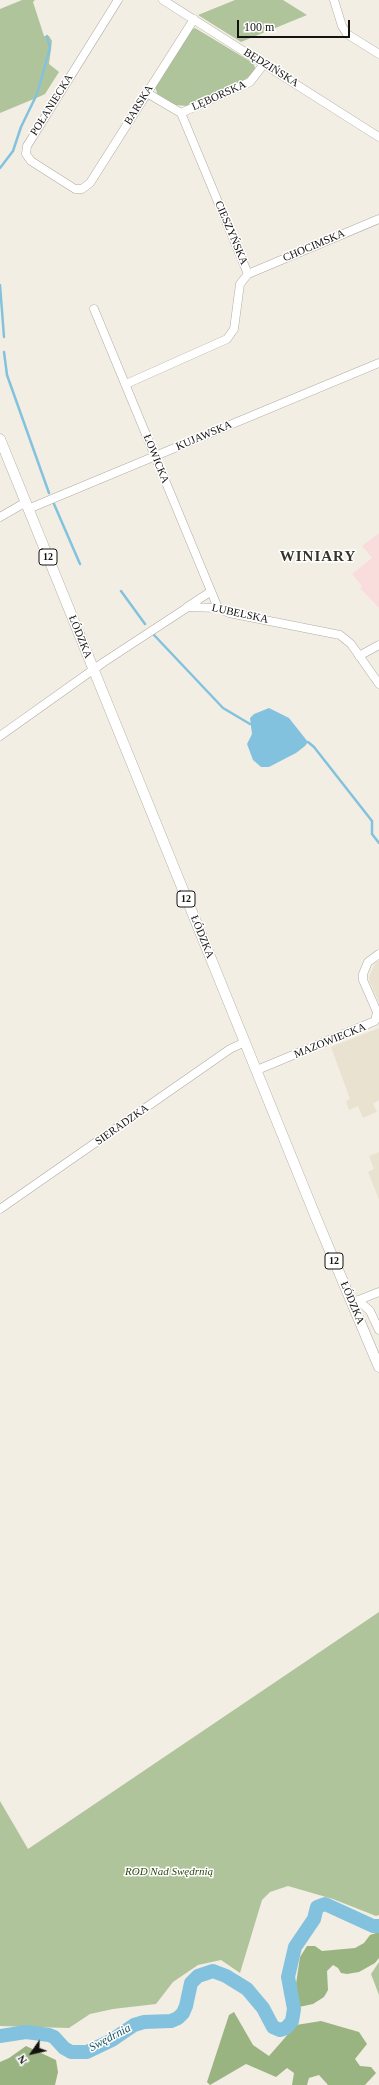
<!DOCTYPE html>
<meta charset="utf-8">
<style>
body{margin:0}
#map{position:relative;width:379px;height:2085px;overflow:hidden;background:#f3eee4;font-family:"Times New Roman",serif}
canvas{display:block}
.north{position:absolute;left:12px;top:2033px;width:40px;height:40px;-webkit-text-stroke:3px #fff;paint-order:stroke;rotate:236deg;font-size:11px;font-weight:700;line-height:16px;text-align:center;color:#151310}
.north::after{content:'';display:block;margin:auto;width:14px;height:18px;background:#151310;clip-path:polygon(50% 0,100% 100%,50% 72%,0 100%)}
.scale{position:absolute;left:237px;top:20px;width:113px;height:18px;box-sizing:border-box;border:2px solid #151310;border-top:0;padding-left:5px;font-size:12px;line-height:14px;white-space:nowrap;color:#151310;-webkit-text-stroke:3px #fff;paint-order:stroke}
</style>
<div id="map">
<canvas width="379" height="2085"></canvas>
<div class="north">N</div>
<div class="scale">100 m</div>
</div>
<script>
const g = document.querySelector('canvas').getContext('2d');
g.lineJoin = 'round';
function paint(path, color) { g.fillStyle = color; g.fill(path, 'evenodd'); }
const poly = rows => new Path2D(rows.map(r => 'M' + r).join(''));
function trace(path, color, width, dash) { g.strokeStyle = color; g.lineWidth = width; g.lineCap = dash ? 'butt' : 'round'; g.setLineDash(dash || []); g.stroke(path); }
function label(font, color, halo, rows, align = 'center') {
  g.font = font + ' "Times New Roman",serif'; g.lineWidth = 3; g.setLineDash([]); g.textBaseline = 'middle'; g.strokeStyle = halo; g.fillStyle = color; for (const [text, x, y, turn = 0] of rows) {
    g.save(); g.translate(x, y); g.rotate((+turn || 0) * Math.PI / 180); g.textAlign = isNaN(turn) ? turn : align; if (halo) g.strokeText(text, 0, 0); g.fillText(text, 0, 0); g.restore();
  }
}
paint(poly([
 [379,961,379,1003,369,980,370,974,376,962],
 [379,1028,379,1100,373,1104,377,1112,363,1118,358,1106,349,1110,346,1101,350,1099,331,1047],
 [379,1152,379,1200,368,1172,374,1169,369,1156]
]), '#e9e2d0');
paint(poly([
 [379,533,379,608,360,588,362,586,352,574,372,558,362,546]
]), '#f8dddc');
paint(poly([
 [22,0,35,0,33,2,44,36,49,36,52,41,49,64,59,72,45,94,41,96,0,113,0,9],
 [235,0,283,0,307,15,241,42,198,15],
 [195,28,253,63,256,70,245,80,187,106,175,105,158,96,155,87,191,30],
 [379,1612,379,1915,376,1916,333,1899,288,1886,270,1892,262,1900,240,1973,221,1960,198,1965,173,1982,156,2004,113,2009,90,2014,69,2028,0,2026,0,1801,28,1849],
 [379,1962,379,1995,371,1974]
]), '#afc49b');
paint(poly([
 [379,1932,379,1958,375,1963,359,1972,347,1974,341,1973,338,1968,333,1965,327,1971,328,1990,324,1997,313,2004,299,2007,296,1984,300,1957,307,1946,315,1946,322,1951,355,1948,364,1943,370,1935],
 [234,2012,253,2045,269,2056,296,2025,321,2021,359,2032,367,2044,355,2059,360,2066,371,2067,376,2073,365,2085,328,2085,319,2075,309,2078,307,2085,292,2085,294,2073,287,2068,276,2077,246,2064,210,2085,207,2082,229,2015],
 [26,2046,56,2060,58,2072,55,2085,0,2085,0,2062,9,2058]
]), '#99b481');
paint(poly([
 [269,708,289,718,308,742,305,746,296,753,269,767,261,767,253,760,247,744,252,734,250,718,254,714]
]), '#83c2de');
trace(poly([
 [0,168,13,151,21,127,37,94,50,48,47,36],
 [0,285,4,337],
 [4,352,7,375,49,493],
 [54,504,80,564],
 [121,591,145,624],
 [154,635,223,708,250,724],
 [308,742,314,747,372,821,372,834,379,843]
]), '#83c2de', 2.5);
trace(poly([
 [0,2036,26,2032,49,2035,54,2037,64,2048,71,2052,87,2052,112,2040,134,2025,144,2022,171,2021,178,2018,183,2013,186,2006,191,1983,198,1976,213,1971,226,1976,247,1989,263,2008,273,2027,280,2030,286,2028,292,2021,294,2009,288,1977,295,1947,314,1919,317,1907,325,1904,373,1926,379,1926]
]), '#83c2de', 14);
const minor = poly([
 [118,0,27,146,26,154,31,161,75,189,82,189,90,183,194,19],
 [163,0,379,137],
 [334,0,342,26,347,34,379,54],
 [147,93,181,113],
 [181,113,248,274],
 [181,113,250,82,264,64],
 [94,309,218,608],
 [126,384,227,339,234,329,240,284,248,274,379,219],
 [28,509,379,363],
 [0,517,26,502],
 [187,607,210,592],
 [359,656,379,645],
 [0,736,104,662,188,607,218,608,229,613,340,635,351,644,379,684],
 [257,1070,375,1021,377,1012,363,980,363,974,368,962,379,954],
 [0,1209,230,1049,245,1042],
 [358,1300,370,1311,379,1330],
 [354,1302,379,1292]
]);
const major = poly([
 [0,439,317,1220,379,1367]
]);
trace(minor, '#b1aca3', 9);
trace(major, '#b1aca3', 11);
trace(minor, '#fff', 8);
trace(major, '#fff', 10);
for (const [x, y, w] of [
 [48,557,18],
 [186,899,18],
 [334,1261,18]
]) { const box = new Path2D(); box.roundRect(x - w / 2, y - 8, w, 16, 3); g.fillStyle = '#fff'; g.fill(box); trace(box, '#151310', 1); }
label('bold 10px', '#151310', null, [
 ["12",48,557],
 ["12",186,899],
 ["12",334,1261]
]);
label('11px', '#151310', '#fff', [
 ["BĘDZIŃSKA",271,68,32],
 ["LĘBORSKA",219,96,-24],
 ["POŁANIECKA",52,105,-58],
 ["BARSKA",139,105,-58],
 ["CIESZYŃSKA",231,233,67],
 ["CHOCIMSKA",314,246,-23],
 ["KUJAWSKA",204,436,-23],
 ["ŁOWICKA",156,459,68],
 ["LUBELSKA",240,614,12],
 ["ŁÓDZKA",80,637,68],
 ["ŁÓDZKA",202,937,68],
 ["MAZOWIECKA",330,1041,-22],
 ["SIERADZKA",122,1125,-35],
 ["ŁÓDZKA",352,1303,67]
]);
label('italic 11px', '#2f4711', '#fff', [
 ["ROD Nad Swędrnią",169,1872]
]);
label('italic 12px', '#1e5266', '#fff', [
 ["Swędrnia",110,2038,-28]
]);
g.letterSpacing = '1px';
label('bold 15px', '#37342b', '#fff', [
 ["WINIARY",318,557]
]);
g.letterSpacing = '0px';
</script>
